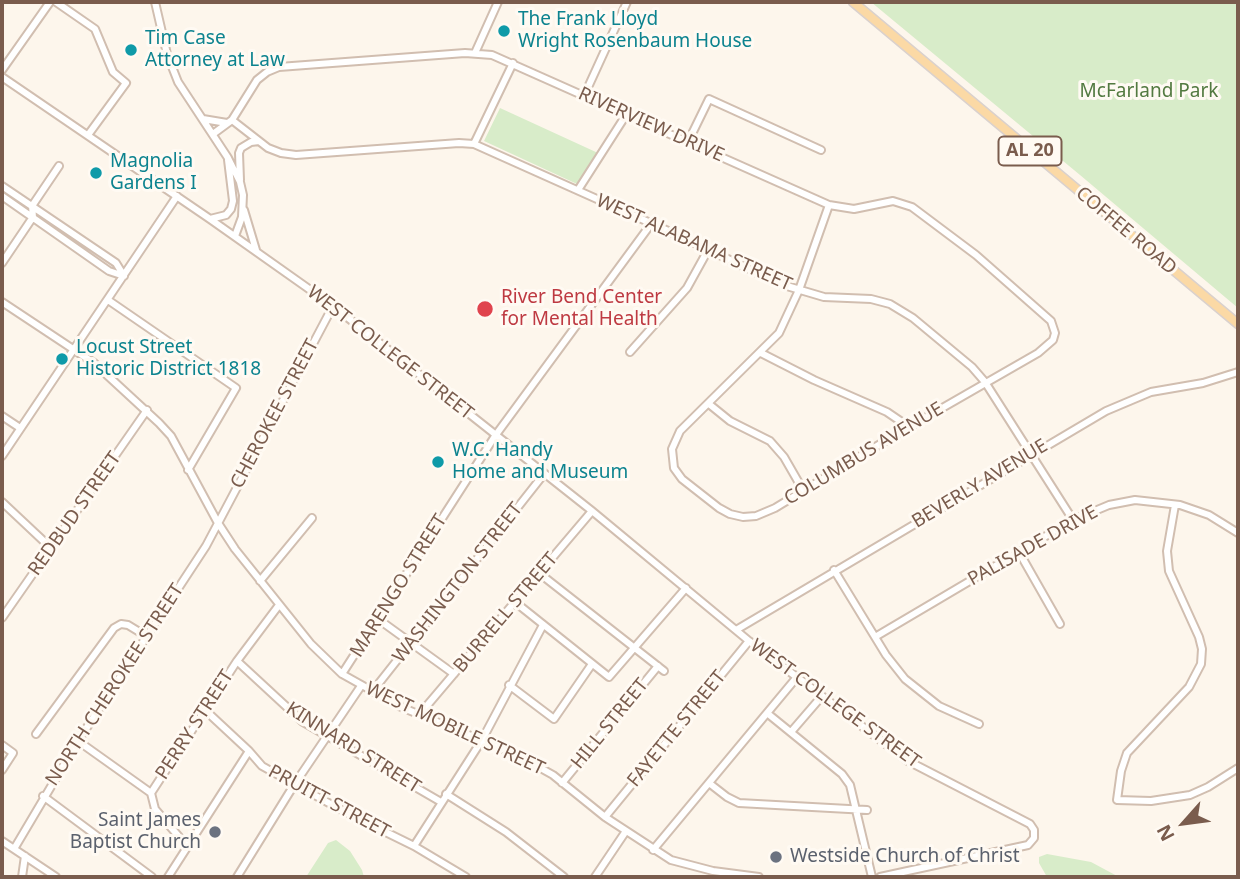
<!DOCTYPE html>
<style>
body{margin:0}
#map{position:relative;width:1240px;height:879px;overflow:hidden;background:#fdf6ec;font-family:"Noto Sans",sans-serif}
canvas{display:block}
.frame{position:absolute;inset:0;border:4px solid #7a5c4d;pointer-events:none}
.north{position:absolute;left:1149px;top:788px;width:70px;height:70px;-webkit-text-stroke:5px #fffaf3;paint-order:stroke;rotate:242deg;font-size:19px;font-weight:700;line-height:28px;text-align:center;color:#7a5c4d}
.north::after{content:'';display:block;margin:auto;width:24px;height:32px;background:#7a5c4d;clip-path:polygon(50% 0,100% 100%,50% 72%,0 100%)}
</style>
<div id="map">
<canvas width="1240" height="879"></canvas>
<div class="frame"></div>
<div class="north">N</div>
</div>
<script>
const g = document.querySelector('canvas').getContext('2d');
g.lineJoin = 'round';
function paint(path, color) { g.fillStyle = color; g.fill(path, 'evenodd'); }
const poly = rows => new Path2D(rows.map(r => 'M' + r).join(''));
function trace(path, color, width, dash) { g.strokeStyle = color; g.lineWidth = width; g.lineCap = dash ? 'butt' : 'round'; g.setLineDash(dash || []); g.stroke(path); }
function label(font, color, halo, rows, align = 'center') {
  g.font = font + ' "Noto Sans",sans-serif'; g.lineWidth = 6; g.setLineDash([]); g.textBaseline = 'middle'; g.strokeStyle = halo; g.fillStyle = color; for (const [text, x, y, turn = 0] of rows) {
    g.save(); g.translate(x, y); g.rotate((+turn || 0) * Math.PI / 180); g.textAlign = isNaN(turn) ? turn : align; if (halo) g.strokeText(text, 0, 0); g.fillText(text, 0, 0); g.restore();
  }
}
paint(poly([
 [871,2,1238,2,1238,308,1080,175],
 [500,108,598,153,577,184,484,141],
 [336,840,350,851,362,870,364,877,306,877,328,843],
 [1047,854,1091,862,1119,877,1047,877,1039,863,1039,857]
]), '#d8ecc9');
const minor = poly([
 [56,2,95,29,113,72,126,83,88,135],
 [155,2,167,54,178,82,228,158,240,182,243,195,242,217,235,236],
 [475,53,498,2],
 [2,70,50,2],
 [2,77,210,219,333,306,592,511,749,641,908,761,1030,824,1034,830,1034,838,1028,845,880,877],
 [584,96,627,2],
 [203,119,227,123],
 [232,120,268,148,281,153,296,155,459,143,474,144,684,238,780,284,824,297,871,299,890,304,913,318,972,367,985,382,1073,520],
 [213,134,232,120,257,80,267,72,279,67,465,53,492,55,829,205,854,209,893,201,912,207,976,255,1051,321,1055,333,1053,340,1038,353,890,438,775,508,756,516,743,517,730,514,719,508,682,479,674,468,672,449,680,431,779,333,799,290,829,205],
 [688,142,709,99,821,150],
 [474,144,513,63],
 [240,180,239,153,241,148,251,142,259,141],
 [2,186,116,263,124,276],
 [578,190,626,115],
 [2,196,109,271,124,276],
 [244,210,256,250],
 [210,219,226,215,231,209,233,201,228,160],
 [2,263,33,217,32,206,59,166],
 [108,300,236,388,188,470],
 [2,302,94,363,159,423,171,436,218,523,235,549,311,644,342,674,401,707,517,755,553,775,605,817,671,860,713,871,759,877],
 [630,352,687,288,708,250],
 [761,353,814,380,887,412,909,427],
 [709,404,730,421,770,441,784,457,803,490],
 [2,416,20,428],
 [2,456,177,196],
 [2,502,51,548],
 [1175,505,1167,551,1169,571,1199,637,1202,649,1201,664,1189,687,1127,753,1121,771,1117,800,1151,801,1190,795,1208,787,1238,768],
 [1019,552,1060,624],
 [834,570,886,655,905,679,939,706,979,724],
 [539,573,664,671],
 [260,581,312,518],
 [515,602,609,677,686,588],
 [2,618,147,410],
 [378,619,454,674],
 [736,630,1106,411,1151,392,1203,383,1238,372],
 [875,637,1073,520,1109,505,1135,500,1180,505,1209,515,1238,533],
 [237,661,303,722,441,802],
 [342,674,495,436,651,224],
 [509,685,554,719,592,664],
 [372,692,544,474],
 [205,710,249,751,262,766,345,812,414,846,466,877],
 [767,713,842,774,850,785,872,877],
 [419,715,592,511],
 [791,732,822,696],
 [36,734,114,628,121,624,128,625,146,636],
 [78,741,151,793],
 [2,745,13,753,2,770],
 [562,783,658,666],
 [709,783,727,797,739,803,867,810],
 [446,794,506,832,564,877],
 [43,796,152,877],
 [605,817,749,641],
 [2,841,56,877],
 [187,846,155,809,151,793,237,661,279,605],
 [414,846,482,740,543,625],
 [14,849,78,741,206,546,333,306],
 [653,850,797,677],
 [22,877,25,856],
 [168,877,249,751],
 [237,877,294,785,361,686],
 [595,877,626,831]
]);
const major = poly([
 [853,2,1238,324]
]);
trace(minor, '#d1beb0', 10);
trace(major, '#dad1cd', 11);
trace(minor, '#fff', 6);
trace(major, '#fbd9a5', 8);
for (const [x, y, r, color] of [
 [504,31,7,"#0f9aa8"],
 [131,50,7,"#0f9aa8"],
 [96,173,7,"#0f9aa8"],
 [485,309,9,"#e0444e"],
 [62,359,7,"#0f9aa8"],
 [438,462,7,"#0f9aa8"],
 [215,832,7,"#6b7280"],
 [776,857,7,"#6b7280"]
]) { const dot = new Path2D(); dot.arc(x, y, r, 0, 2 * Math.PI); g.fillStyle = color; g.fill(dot); trace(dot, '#fffaf3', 2.5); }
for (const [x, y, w] of [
 [1030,151,63]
]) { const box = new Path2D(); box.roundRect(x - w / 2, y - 14.5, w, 29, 5); g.fillStyle = '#fffaf3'; g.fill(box); trace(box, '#7a5c4d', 2); }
label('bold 18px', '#7a5c4d', null, [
 ["AL 20",1030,151]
]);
label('19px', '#0d838f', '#fffaf3', [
 ["The Frank Lloyd",518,20],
 ["Wright Rosenbaum House",518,42],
 ["Tim Case",145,39],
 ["Attorney at Law",145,61],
 ["Magnolia",110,162],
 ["Gardens I",110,184],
 ["Locust Street",76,348],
 ["Historic District 1818",76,370],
 ["W.C. Handy",452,451],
 ["Home and Museum",452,473]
], 'left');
label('19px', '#537a41', '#fffaf3', [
 ["McFarland Park",1149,92]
]);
label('19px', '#7a5c4d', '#fffaf3', [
 ["RIVERVIEW DRIVE",651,125,24],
 ["COFFEE ROAD",1126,231,40],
 ["WEST ALABAMA STREET",694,243,24],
 ["WEST COLLEGE STREET",390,353,38],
 ["CHEROKEE STREET",275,414,-62],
 ["COLUMBUS AVENUE",864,454,-31],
 ["BEVERLY AVENUE",980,484,-31],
 ["REDBUD STREET",75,514,-55],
 ["PALISADE DRIVE",1033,546,-29],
 ["WASHINGTON STREET",458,583,-52],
 ["MARENGO STREET",399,586,-58],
 ["BURRELL STREET",506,613,-50],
 ["NORTH CHEROKEE STREET",115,685,-57],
 ["WEST COLLEGE STREET",835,704,36],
 ["HILL STREET",610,724,-51],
 ["PERRY STREET",195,725,-57],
 ["WEST MOBILE STREET",455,729,25],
 ["FAYETTE STREET",677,729,-51],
 ["KINNARD STREET",353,748,32],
 ["PRUITT STREET",329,802,28]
]);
label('19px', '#be3a42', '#fffaf3', [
 ["River Bend Center",501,298],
 ["for Mental Health",501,320]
], 'left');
label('19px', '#5b616d', '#fffaf3', [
 ["Saint James",201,821],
 ["Baptist Church",201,843],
 ["Westside Church of Christ",790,857,"left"]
], 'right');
</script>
